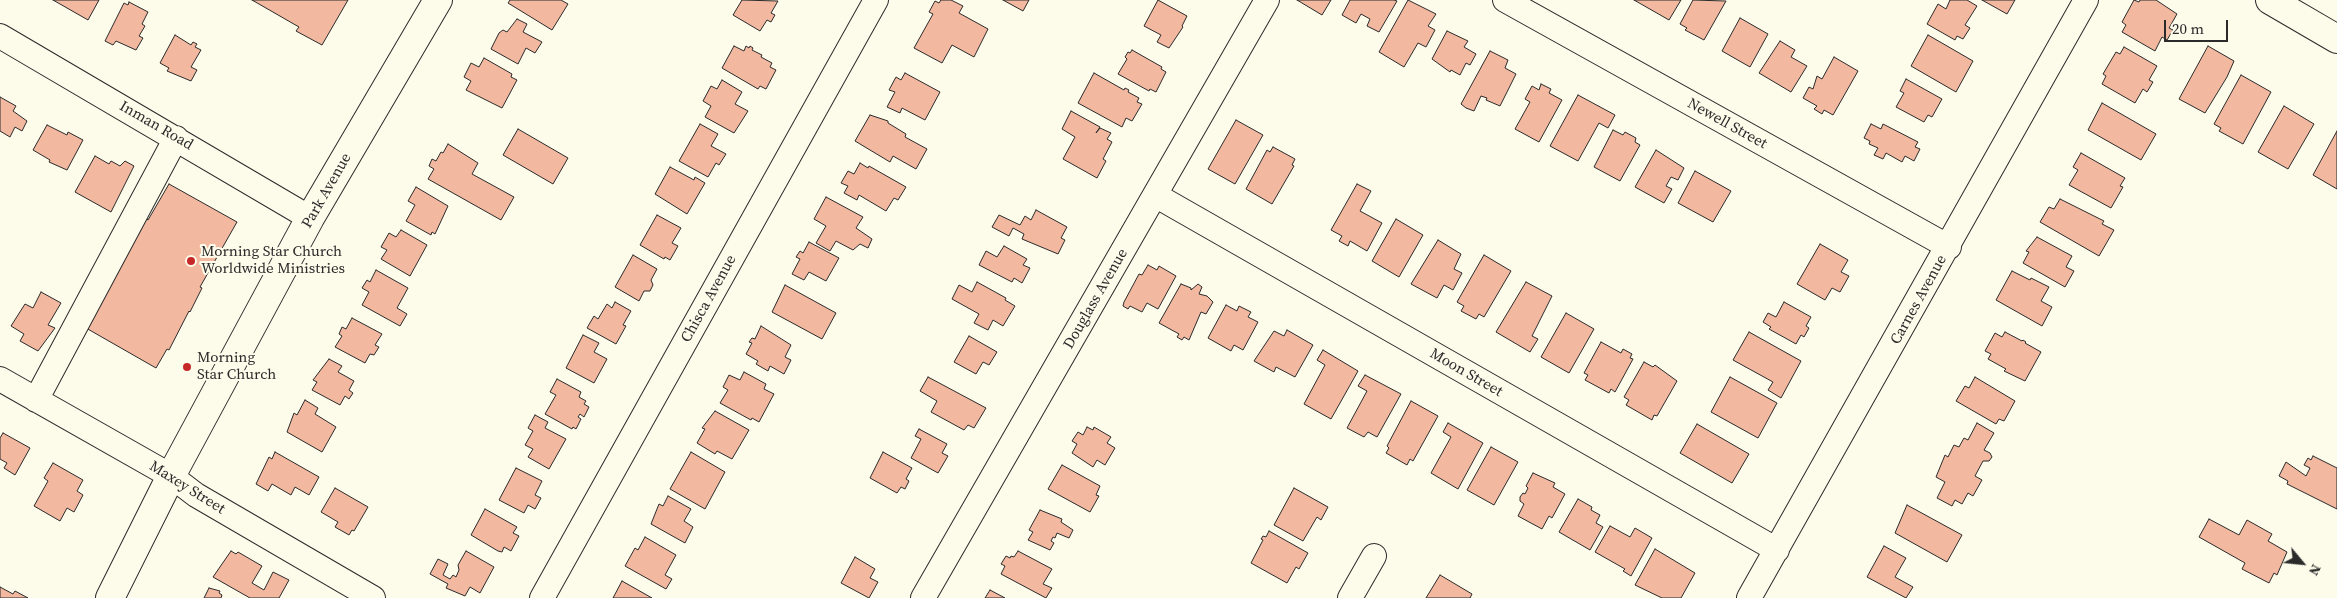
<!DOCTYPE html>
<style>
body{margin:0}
#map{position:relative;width:2337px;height:598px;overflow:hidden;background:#fdfbea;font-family:"Source Serif 4",serif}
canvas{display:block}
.north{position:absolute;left:2277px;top:538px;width:50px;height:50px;-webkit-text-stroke:4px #fdfbea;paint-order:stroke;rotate:118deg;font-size:14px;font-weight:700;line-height:20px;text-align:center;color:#2b2b2b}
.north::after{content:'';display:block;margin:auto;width:18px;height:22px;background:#2b2b2b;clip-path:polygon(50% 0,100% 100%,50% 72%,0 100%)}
.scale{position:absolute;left:2164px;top:20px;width:64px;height:22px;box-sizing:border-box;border:2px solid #2b2b2b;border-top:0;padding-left:6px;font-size:15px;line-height:18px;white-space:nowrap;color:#2b2b2b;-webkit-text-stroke:4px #fdfbea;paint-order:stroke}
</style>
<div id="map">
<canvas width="2337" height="598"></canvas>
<div class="north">N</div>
<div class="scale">20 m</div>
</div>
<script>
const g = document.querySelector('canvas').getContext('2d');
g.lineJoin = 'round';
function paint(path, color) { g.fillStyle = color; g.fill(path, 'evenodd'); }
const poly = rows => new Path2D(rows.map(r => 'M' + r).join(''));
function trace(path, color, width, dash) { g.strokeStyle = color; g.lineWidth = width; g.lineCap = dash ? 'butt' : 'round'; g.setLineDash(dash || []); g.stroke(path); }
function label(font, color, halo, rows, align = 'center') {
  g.font = font + ' "Source Serif 4",serif'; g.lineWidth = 4; g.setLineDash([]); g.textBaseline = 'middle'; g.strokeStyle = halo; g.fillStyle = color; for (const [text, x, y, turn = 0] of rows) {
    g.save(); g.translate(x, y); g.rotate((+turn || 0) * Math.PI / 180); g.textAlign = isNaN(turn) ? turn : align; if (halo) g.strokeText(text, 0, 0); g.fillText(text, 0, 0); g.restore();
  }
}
const building = poly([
 [53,0,99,0,88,20,53,0],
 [252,0,348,0,322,45,296,31,299,27,252,0],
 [510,0,561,0,568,4,552,30,508,3,510,0],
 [742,0,778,1,771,13,775,15,771,22,767,20,760,31,733,15,742,0],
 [941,0,951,0,963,6,959,13,988,29,974,57,952,45,942,63,914,48,933,14,929,12,935,1,939,3,941,0],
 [1003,0,1029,0,1023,11,1003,0],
 [1158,0,1187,16,1182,26,1183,27,1169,48,1157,42,1161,35,1144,26,1158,0],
 [1297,0,1331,0,1322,15,1297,0],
 [1350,0,1394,0,1397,1,1379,32,1367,26,1370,19,1361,14,1356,23,1342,15,1350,0],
 [1408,0,1436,14,1428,26,1435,30,1426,47,1418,43,1404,67,1379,52,1408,0],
 [1634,0,1681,0,1669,20,1634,0],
 [1693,0,1726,1,1704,40,1685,30,1687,28,1680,24,1693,0],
 [1950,0,1967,0,1977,6,1965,25,1970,28,1963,39,1957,36,1955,40,1927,24,1938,4,1946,9,1950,0],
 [1982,0,2015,0,2007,14,1982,0],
 [2134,0,2139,2,2140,0,2156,0,2177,14,2169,28,2173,30,2167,40,2162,37,2155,51,2122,32,2126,25,2122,22,2134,0],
 [129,2,148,12,142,24,145,26,139,36,143,38,136,50,116,41,113,45,105,41,124,3,128,5,129,2],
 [1740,18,1768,34,1750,67,1722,51,1740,18],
 [517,19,527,24,523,32,542,42,535,53,526,48,518,64,491,49,499,33,503,30,507,32,517,19],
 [1447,31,1468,41,1464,47,1476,54,1470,65,1466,63,1460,75,1451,70,1450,72,1432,59,1447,31],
 [175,35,191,45,193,42,197,44,195,47,201,50,191,67,197,70,191,81,167,71,169,68,160,63,175,35],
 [1928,35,1973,61,1956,92,1911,66,1928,35],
 [1780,41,1795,50,1791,57,1807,66,1791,92,1759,73,1780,41],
 [734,46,744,51,746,46,749,48,750,46,753,48,752,50,762,55,761,57,772,63,770,67,776,70,766,89,760,86,758,89,722,68,734,46],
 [2208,46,2234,61,2227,77,2205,113,2179,99,2208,46],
 [2124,47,2157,66,2149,80,2153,82,2147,92,2143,89,2135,103,2102,84,2106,76,2103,74,2116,52,2120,54,2124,47],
 [1132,50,1162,67,1161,69,1166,72,1156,92,1150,89,1149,91,1118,74,1127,59,1125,57,1128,52,1130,53,1132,50],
 [1490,51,1508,60,1505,68,1516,74,1500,106,1486,100,1487,98,1481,96,1474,111,1466,108,1461,104,1490,51],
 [1834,57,1858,71,1833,115,1824,110,1822,114,1814,109,1817,106,1803,98,1809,87,1813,89,1817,76,1822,79,1834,57],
 [484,58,512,74,511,77,517,80,502,108,466,90,471,81,464,77,471,63,479,67,484,58],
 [905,73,940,92,925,120,902,108,900,113,887,107,895,92,889,90,896,77,901,80,905,73],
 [1094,73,1124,90,1125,88,1129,90,1128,92,1139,98,1137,102,1142,104,1132,121,1126,118,1122,127,1078,103,1094,73],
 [2241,75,2271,92,2243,144,2219,131,2221,128,2214,124,2241,75],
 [1906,79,1942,99,1932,117,1928,115,1924,122,1896,107,1904,93,1900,91,1906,79],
 [722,80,742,92,735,104,748,111,734,133,705,117,711,106,703,101,711,86,717,89,722,80],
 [1541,84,1551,89,1549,93,1562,100,1539,142,1515,129,1530,102,1525,99,1532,86,1539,90,1541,84],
 [1578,95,1615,115,1608,128,1599,123,1578,161,1550,146,1578,95],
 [0,97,16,106,13,111,27,121,22,131,15,127,10,137,0,131,0,97],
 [2102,103,2156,134,2141,160,2088,130,2102,103],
 [2284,106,2314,124,2288,169,2258,152,2284,106],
 [1071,111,1100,127,1096,133,1100,128,1111,133,1107,139,1112,142,1103,159,1106,161,1097,178,1063,159,1075,137,1062,129,1071,111],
 [870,115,888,121,888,123,906,134,905,137,927,149,916,169,893,156,890,162,855,141,870,115],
 [1236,120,1263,135,1235,184,1208,169,1236,120],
 [700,124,718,134,711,146,726,154,719,165,716,163,708,177,679,161,700,124],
 [1871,124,1881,129,1883,124,1918,142,1915,147,1920,149,1914,161,1905,156,1902,162,1886,153,1883,159,1874,155,1878,148,1869,144,1870,141,1864,138,1871,124],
 [47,125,67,135,68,132,83,140,67,170,49,162,50,160,33,150,47,125],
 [518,129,568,158,553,184,503,155,518,129],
 [1613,130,1623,135,1625,132,1636,138,1635,142,1640,145,1620,181,1594,167,1613,130],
 [2337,131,2337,189,2313,175,2337,131],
 [448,144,478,163,472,174,514,197,501,220,428,179,434,169,429,166,432,159,436,161,441,152,443,153,448,144],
 [1273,147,1295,159,1292,165,1294,166,1272,204,1246,189,1267,150,1270,152,1273,147],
 [1656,150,1684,168,1678,180,1671,177,1666,186,1672,189,1664,203,1635,187,1656,150],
 [2081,153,2125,178,2120,186,2123,187,2111,208,2069,185,2078,170,2073,167,2081,153],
 [95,156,109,164,111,161,120,166,125,161,134,166,111,212,75,192,95,156],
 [860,163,868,168,869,166,906,187,898,200,894,198,886,211,859,195,857,200,844,193,848,186,841,183,848,171,854,174,860,163],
 [670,167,694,180,695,177,705,183,687,214,655,194,670,167],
 [1695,171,1731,191,1713,222,1678,203,1695,171],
 [169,184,237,222,200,287,202,288,190,312,189,311,169,350,167,349,156,368,86,328,143,216,148,220,169,184],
 [1357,184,1371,191,1360,211,1382,223,1367,251,1350,241,1348,246,1339,241,1342,236,1331,230,1357,184],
 [416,187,448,206,435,234,432,232,431,235,406,221,415,205,408,201,416,187],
 [826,197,863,217,856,228,872,239,868,248,860,244,853,250,836,241,830,251,816,243,826,226,814,219,826,197],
 [2060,199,2104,221,2102,224,2114,230,2099,256,2040,222,2049,207,2054,209,2060,199],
 [1036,210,1067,227,1061,238,1065,240,1058,254,1022,239,1024,234,1013,228,1009,236,992,227,999,215,1020,225,1025,216,1031,220,1036,210],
 [657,215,681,228,672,243,678,246,670,260,665,257,664,259,640,245,657,215],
 [1396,219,1423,235,1399,277,1372,261,1396,219],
 [401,230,427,245,410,276,381,259,387,250,381,247,389,233,396,237,401,230],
 [2037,237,2072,256,2066,267,2074,271,2065,287,2023,263,2029,252,2026,251,2037,237],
 [1438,240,1461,254,1454,269,1462,273,1453,290,1444,285,1437,298,1411,284,1438,240],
 [809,242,839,258,826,281,809,272,804,280,792,274,800,259,796,257,800,251,803,253,809,242],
 [1820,244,1848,260,1841,272,1849,276,1840,292,1832,288,1825,300,1797,284,1820,244],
 [1004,246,1027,259,1023,265,1030,268,1022,283,1014,278,1012,282,979,265,986,251,997,257,1004,246],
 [633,255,657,269,651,280,653,285,650,291,644,291,639,301,615,287,633,255],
 [1484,255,1511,271,1484,317,1479,314,1476,319,1461,311,1464,306,1457,302,1484,255],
 [1148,265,1157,270,1159,266,1176,276,1158,309,1147,303,1142,312,1130,306,1128,309,1123,306,1124,302,1139,274,1142,275,1148,265],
 [376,270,408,288,397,308,407,314,400,326,362,305,369,292,362,288,367,280,370,282,376,270],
 [2012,271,2030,280,2031,278,2049,287,2041,301,2052,307,2042,326,1996,300,2012,271],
 [977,282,1006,298,1005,300,1015,306,1003,326,993,320,988,330,974,323,979,314,952,299,959,285,972,292,977,282],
 [1526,282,1552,296,1532,336,1538,339,1530,352,1496,332,1526,282],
 [1181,284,1191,288,1191,290,1198,284,1202,287,1199,294,1207,296,1213,302,1206,314,1201,312,1189,340,1184,337,1182,340,1177,337,1179,334,1159,323,1181,284],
 [785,285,836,313,822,339,772,312,785,285],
 [41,292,61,303,48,325,55,328,38,351,20,341,24,334,11,326,25,304,33,308,41,292],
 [615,302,631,311,623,325,626,326,616,344,587,328,594,316,598,319,607,304,612,308,615,302],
 [1784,302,1811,317,1806,326,1809,328,1804,337,1801,335,1796,344,1769,329,1771,327,1763,322,1768,313,1776,317,1784,302],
 [1226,305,1237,311,1239,306,1251,312,1248,317,1258,322,1243,350,1234,345,1231,351,1208,338,1226,305],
 [1566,313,1594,329,1569,373,1541,357,1566,313],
 [352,318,382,334,375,345,379,347,374,355,370,354,365,363,335,347,342,336,339,334,342,327,346,329,352,318],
 [761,326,791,345,785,357,791,360,784,374,770,366,768,371,756,364,758,361,746,354,752,343,749,342,752,338,755,339,761,326],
 [1287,330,1313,345,1295,377,1276,367,1274,372,1254,361,1274,331,1284,336,1287,330],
 [1749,332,1801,361,1781,398,1768,390,1773,382,1733,360,1749,332],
 [2005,332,2022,341,2023,340,2026,342,2025,343,2041,352,2025,381,2004,371,2006,369,1988,359,1991,354,1985,351,1995,333,2002,337,2005,332],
 [583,335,599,343,594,352,607,359,594,383,566,368,583,335],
 [969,336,997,352,989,365,983,362,976,374,954,362,969,336],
 [1601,342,1621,353,1623,349,1632,354,1630,358,1633,359,1615,392,1611,389,1609,393,1585,380,1588,375,1584,373,1601,342],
 [1323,350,1358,371,1331,419,1304,404,1325,365,1317,360,1323,350],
 [329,359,342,366,338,372,354,381,349,390,353,393,349,399,345,396,340,405,312,390,317,382,313,380,329,359],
 [1644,362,1653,367,1655,365,1677,381,1657,416,1654,415,1652,420,1626,405,1629,400,1624,397,1644,362],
 [744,372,766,384,764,389,774,394,759,422,752,418,751,420,720,403,728,390,723,387,729,375,740,380,744,372],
 [1365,375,1401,394,1377,437,1368,432,1364,437,1347,428,1367,391,1358,386,1365,375],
 [928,377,986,408,974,428,968,425,964,430,931,412,937,401,920,391,928,377],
 [1730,377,1777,403,1758,438,1711,412,1730,377],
 [1975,377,2015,401,2004,421,1999,419,1996,424,1956,401,1965,386,1969,388,1975,377],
 [557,379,581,392,579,397,586,401,584,404,589,407,584,417,580,414,578,417,581,419,576,429,573,427,572,429,545,414,556,395,550,392,557,379],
 [305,400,318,408,315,414,336,427,322,452,287,432,294,413,297,415,305,400],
 [1411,401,1438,416,1413,461,1410,459,1407,465,1386,453,1389,448,1387,446,1411,401],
 [715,411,749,430,732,459,717,451,715,454,697,443,705,429,702,428,715,411],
 [535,415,548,422,545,428,566,439,549,469,528,457,533,449,525,445,533,431,528,428,535,415],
 [1448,423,1483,443,1458,489,1431,473,1451,437,1443,432,1448,423],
 [1977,423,1994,433,1984,450,1990,453,1992,457,1989,461,1983,461,1975,476,1982,480,1973,496,1968,493,1962,504,1955,500,1952,506,1937,498,1945,482,1936,477,1945,455,1948,457,1954,445,1959,447,1964,438,1968,440,1977,423],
 [1697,424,1749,454,1732,483,1680,453,1697,424],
 [1087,427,1093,430,1094,427,1111,437,1107,443,1115,448,1105,465,1097,460,1093,467,1072,453,1077,444,1072,441,1078,432,1083,435,1087,427],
 [919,429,947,444,942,453,948,456,938,473,911,458,921,439,915,436,919,429],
 [3,433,30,448,15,475,4,468,7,463,0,459,0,438,3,433],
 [1491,447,1518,462,1494,505,1467,490,1491,447],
 [275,452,319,477,309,495,295,487,291,495,272,484,268,491,256,484,269,457,272,459,275,452],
 [691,452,725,472,705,509,670,489,691,452],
 [883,452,912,468,906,479,909,481,905,489,901,487,897,493,870,478,883,452],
 [2313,456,2337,468,2337,509,2287,484,2288,481,2279,476,2286,462,2306,476,2310,468,2304,465,2308,458,2311,460,2313,456],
 [53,463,83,480,77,491,83,495,74,512,67,508,60,521,34,506,48,481,44,478,53,463],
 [1062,465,1100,486,1096,495,1099,496,1090,512,1048,489,1062,465],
 [516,468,542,481,535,495,541,498,535,509,528,505,524,513,499,500,516,468],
 [1533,473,1555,483,1553,487,1565,494,1552,518,1549,516,1542,529,1518,516,1524,504,1520,501,1520,497,1523,493,1525,494,1528,488,1526,486,1533,473],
 [335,488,368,507,354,531,352,530,349,535,335,527,338,522,321,512,335,488],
 [1294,488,1328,507,1321,520,1317,517,1303,541,1274,525,1294,488],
 [668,496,691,509,684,521,693,527,685,543,651,524,659,504,663,506,668,496],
 [1578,499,1592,507,1591,510,1600,515,1596,523,1603,527,1590,550,1559,532,1578,499],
 [1907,505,1962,535,1947,562,1895,533,1907,505],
 [485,509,517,527,513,533,519,536,511,551,504,547,502,552,498,551,471,535,485,509],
 [1040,510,1062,519,1061,522,1073,530,1069,538,1057,533,1055,538,1053,537,1051,541,1054,543,1050,550,1028,540,1033,532,1029,530,1040,510],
 [2209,519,2239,535,2247,520,2272,534,2268,541,2287,552,2277,575,2274,573,2269,583,2242,569,2245,563,2199,537,2209,519],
 [1610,526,1630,537,1635,528,1652,538,1631,576,1623,571,1625,569,1595,552,1610,526],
 [1269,531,1308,553,1299,569,1296,567,1287,583,1251,563,1263,540,1261,539,1263,536,1266,537,1269,531],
 [645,537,676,555,665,575,672,579,666,589,625,566,635,548,638,550,645,537],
 [1884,546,1906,558,1895,577,1913,587,1906,598,1867,577,1884,546],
 [1655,549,1695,573,1681,598,1662,598,1635,585,1655,549],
 [231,551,236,554,238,552,262,566,252,583,264,590,273,572,289,580,279,598,250,598,213,577,231,551],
 [466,551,494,567,480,593,470,587,465,596,446,588,448,584,430,574,438,559,448,564,443,575,450,579,453,575,456,577,459,570,458,565,466,551],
 [1018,551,1052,569,1043,584,1052,588,1046,598,1001,574,1005,566,1001,564,1006,556,1010,558,1011,556,1014,557,1018,551],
 [855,557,875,569,870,578,878,582,869,598,841,583,855,557],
 [1440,575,1472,594,1470,598,1426,598,1440,575],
 [622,581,652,598,613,598,622,581],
 [0,587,13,594,15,591,28,598,0,598,0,587],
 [209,588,220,591,219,593,222,595,221,598,204,598,209,588],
 [990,590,1005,598,985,598,990,590]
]);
paint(building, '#f2b8a0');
trace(building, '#2b2b2b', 1);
const minor = poly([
 [1505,0,1949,247],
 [0,36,310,218],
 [1155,195,1777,550],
 [0,379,171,476,196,495,373,598],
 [36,400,176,138],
 [542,598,876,0],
 [923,598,1267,0],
 [1350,598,1374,556],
 [1749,598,2086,0]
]);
const major = poly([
 [2270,0,2337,39],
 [110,598,171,476,310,218,438,0]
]);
trace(minor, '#2b2b2b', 26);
trace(major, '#2b2b2b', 30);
trace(minor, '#fdfbea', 24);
trace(major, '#fdfbea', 28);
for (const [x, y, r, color] of [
 [191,261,5,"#c62828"],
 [187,367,5,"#c62828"]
]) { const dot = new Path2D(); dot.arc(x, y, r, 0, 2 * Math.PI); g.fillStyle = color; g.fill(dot); trace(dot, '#fdfbea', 2); }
label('15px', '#2b2b2b', '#fdfbea', [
 ["Newell Street",1727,124,29],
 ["Inman Road",156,126,30],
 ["Park Avenue",327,191,-60],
 ["Chisca Avenue",709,299,-61],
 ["Douglass Avenue",1096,299,-60],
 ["Carnes Avenue",1919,300,-61],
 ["Moon Street",1466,373,30],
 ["Maxey Street",187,488,32]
]);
label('15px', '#2b2b2b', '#fdfbea', [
 ["Morning Star Church",201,252],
 ["Worldwide Ministries",201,269],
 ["Morning",197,358],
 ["Star Church",197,375]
], 'left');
</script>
